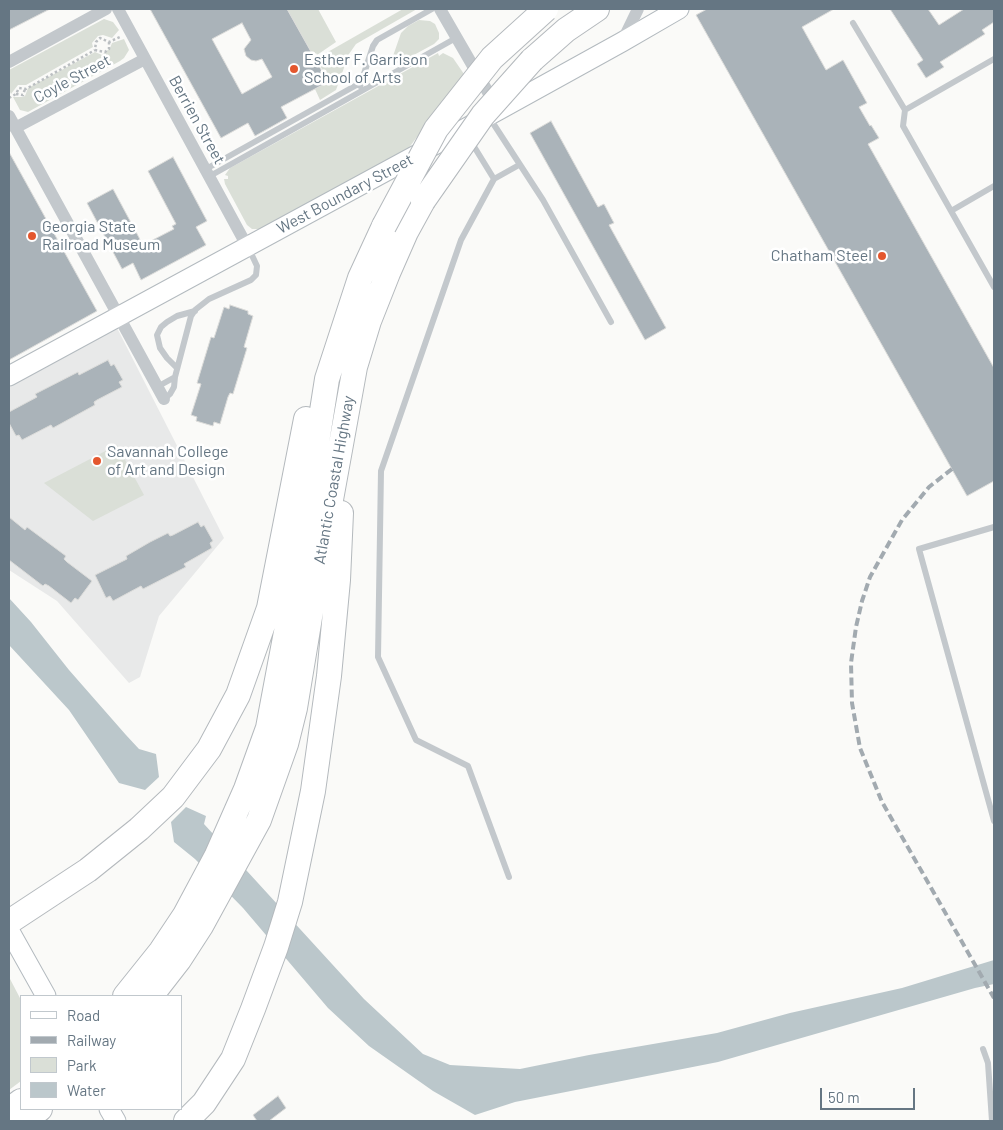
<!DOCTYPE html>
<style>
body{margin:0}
#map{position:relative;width:1003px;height:1130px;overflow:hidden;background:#fafaf8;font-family:Barlow,sans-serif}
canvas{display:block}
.frame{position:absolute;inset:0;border:10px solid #657683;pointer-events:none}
.legend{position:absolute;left:20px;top:995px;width:162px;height:115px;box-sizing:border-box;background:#fff;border:1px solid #c1c8cd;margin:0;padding:6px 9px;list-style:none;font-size:15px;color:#657683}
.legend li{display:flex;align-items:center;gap:10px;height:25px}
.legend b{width:25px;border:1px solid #c1c8cd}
.scale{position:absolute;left:820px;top:1088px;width:95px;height:22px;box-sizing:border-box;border:2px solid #657683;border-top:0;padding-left:6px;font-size:15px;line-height:18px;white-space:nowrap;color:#657683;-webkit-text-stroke:4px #fff;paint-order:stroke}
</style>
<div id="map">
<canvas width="1003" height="1130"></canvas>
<div class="frame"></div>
<ul class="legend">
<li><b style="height:6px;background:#fff"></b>Road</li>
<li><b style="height:6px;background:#a2aab0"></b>Railway</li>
<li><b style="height:14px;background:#dadfd7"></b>Park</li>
<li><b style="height:14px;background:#bbc7cb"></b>Water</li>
</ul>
<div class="scale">50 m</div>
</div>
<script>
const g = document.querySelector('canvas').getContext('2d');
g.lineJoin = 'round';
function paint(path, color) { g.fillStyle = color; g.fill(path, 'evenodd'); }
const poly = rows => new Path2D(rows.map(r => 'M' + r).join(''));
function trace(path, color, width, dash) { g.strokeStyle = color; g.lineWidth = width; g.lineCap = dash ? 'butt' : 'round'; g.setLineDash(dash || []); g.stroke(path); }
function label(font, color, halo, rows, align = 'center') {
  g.font = font + ' Barlow,sans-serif'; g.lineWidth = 5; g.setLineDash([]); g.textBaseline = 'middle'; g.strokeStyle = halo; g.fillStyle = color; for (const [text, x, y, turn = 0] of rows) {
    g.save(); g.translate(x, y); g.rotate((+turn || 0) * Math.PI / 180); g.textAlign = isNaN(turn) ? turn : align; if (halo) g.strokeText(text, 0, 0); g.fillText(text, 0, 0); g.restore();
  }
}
paint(poly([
 [116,326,224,538,159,616,140,677,129,683,57,601,9,570,9,385]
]), '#e8e9e9');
paint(poly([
 [287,9,318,9,336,42,317,55,316,53,313,55],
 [403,9,417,9,356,44,349,54,336,90,320,100,315,89,328,82,318,61,319,57],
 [104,19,113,22,119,30,112,38,103,35,98,36,92,43,93,47,26,85,18,85,11,94,9,90,9,70],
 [419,20,430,21,435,24,439,33,439,39,434,44,401,62,397,63,393,56,401,33,408,26],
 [124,39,129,50,124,58,120,61,28,112,20,110,13,97,22,97,25,96,28,88,95,52,102,55,110,48,112,43],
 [438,53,439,56,443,53,453,58,464,74,405,153,268,226,259,229,252,229,247,225,225,184,224,179,228,179,228,176,225,175,230,168],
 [117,445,144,495,93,521,44,483],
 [9,977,21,1000,21,1081,9,1090]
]), '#dadfd7');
paint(poly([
 [9,598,31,622,69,670,126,735,139,749,156,754,159,777,145,790,119,783,69,710,9,645],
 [186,807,206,816,204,824,364,999,423,1054,450,1065,520,1069,589,1055,717,1033,790,1013,902,988,994,960,994,984,975,988,718,1062,515,1102,475,1115,433,1091,369,1046,328,1008,243,908,195,859,174,842,171,822]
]), '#bbc7cb');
const building = poly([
 [9,9,50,9,9,30,9,9],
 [150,9,287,9,328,82,281,107,287,118,255,136,248,123,221,138,150,9],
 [242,23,251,40,244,49,246,56,251,60,256,61,262,59,272,77,242,94,212,39,242,23],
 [707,9,834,9,802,27,826,70,843,60,867,103,859,107,870,126,871,125,879,138,868,144,994,368,994,481,967,496,696,15,707,9],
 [890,9,928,9,939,25,964,9,994,9,994,22,982,30,985,34,940,62,944,67,926,78,917,64,923,60,890,9],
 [551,121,598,207,604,204,614,223,609,225,666,328,645,340,530,133,551,121],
 [9,152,97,311,9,360,9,152],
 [173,157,207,221,196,227,206,245,141,280,133,263,122,269,87,203,113,189,143,245,174,229,172,226,176,224,148,171,173,157],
 [230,305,248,311,248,314,253,316,244,347,247,348,233,394,230,393,228,397,220,424,214,422,213,426,196,421,197,417,191,415,201,384,197,383,211,337,214,338,224,307,229,309,230,305],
 [108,360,111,366,114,364,123,380,119,382,122,387,97,400,94,402,95,405,53,428,51,425,22,440,19,435,16,436,9,423,9,412,37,397,35,394,78,372,79,375,108,360],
 [9,517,25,530,27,527,66,556,64,559,67,562,92,581,78,600,75,598,71,603,49,586,45,584,43,586,9,560,9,517],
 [198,522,201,527,204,525,213,541,210,543,212,548,184,564,186,567,143,589,141,586,113,601,110,596,106,598,95,575,127,559,126,556,150,542,168,533,170,536,173,535,198,522],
 [278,1096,286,1108,269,1121,257,1121,253,1115,278,1096]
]);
paint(building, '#aab3b9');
trace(building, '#dcdcda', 1);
const secondary = poly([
 [9,376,499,110,622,42,679,9],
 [9,930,46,996],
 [109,1109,116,1121]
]);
const motorway = poly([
 [532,60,566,30,597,9],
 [9,922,88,870,139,829,173,797,209,749,238,695,269,608,306,419],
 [125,996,161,951,185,915,216,857,246,789,268,728,293,595,327,379,360,278,384,226],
 [151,996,179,960,201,926,259,820,286,744,295,708,313,599,355,367,369,321,388,273,406,232,423,201],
 [9,1110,21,1101],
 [25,1121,40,1109],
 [186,1121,204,1103,233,1059,253,1009,276,947,290,902,313,791,329,676,338,580,341,513]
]);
trace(secondary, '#b3babf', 21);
trace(motorway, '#b4b9bd', 26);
trace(poly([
 [109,42,109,49,105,52,95,50,96,42,100,38,109,42,120,37],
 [16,94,23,95,25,89],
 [9,98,16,94,19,88,26,89,95,50]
]), '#bbbfc2', 2.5, [2.5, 2.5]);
trace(poly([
 [853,23,905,110],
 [994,59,905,110,903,126,994,287],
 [360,86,373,46,377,40,432,9],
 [489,117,543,200,611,322],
 [470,140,494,179,519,165],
 [206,169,362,82],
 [210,176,456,38],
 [494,179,461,240,381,471,378,657,416,740,468,766,509,877],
 [951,211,994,186],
 [177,368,167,358,160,348,157,335,161,327,167,322,177,316,195,311],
 [175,377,191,316,195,310,209,299,251,280,256,275,257,266,249,249],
 [157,387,175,377,174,387,170,394,164,399],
 [994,527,919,549,994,821],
 [983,1049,988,1063,992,1121]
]), '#c3c8cc', 6);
trace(poly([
 [118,9,247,246],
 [440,9,496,106],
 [622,42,638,9],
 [9,62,106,9],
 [9,116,164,399],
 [15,128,145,59]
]), '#c3c8cc', 12);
trace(secondary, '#fff', 19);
trace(motorway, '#fff', 24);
trace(poly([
 [952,469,929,487,902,520,870,577,862,601,856,627,851,663,852,703,860,748,882,802,994,998]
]), '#a2aab0', 4, [8, 4]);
const motorwayBridge = poly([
 [423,201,483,115,532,60],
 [384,226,436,129,492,58,546,9]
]);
trace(motorwayBridge, '#b4b9bd', 26, []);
trace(motorwayBridge, '#fff', 24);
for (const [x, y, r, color] of [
 [294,69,5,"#e4572e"],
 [32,236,5,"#e4572e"],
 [882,256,5,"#e4572e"],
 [97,461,5,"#e4572e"]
]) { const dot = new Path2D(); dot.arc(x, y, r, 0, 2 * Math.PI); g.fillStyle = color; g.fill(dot); trace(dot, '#fff', 2); }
label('16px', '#657683', '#fff', [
 ["Esther F. Garrison",304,60],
 ["School of Arts",304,78],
 ["Georgia State",42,227],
 ["Railroad Museum",42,245],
 ["Chatham Steel",872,256,"right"],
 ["Savannah College",107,452],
 ["of Art and Design",107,470]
], 'left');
label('16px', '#657683', '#fff', [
 ["Coyle Street",72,79,-28],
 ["Berrien Street",197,120,61],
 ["West Boundary Street",345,194,-28],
 ["Atlantic Coastal Highway",334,480,-80]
]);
</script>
